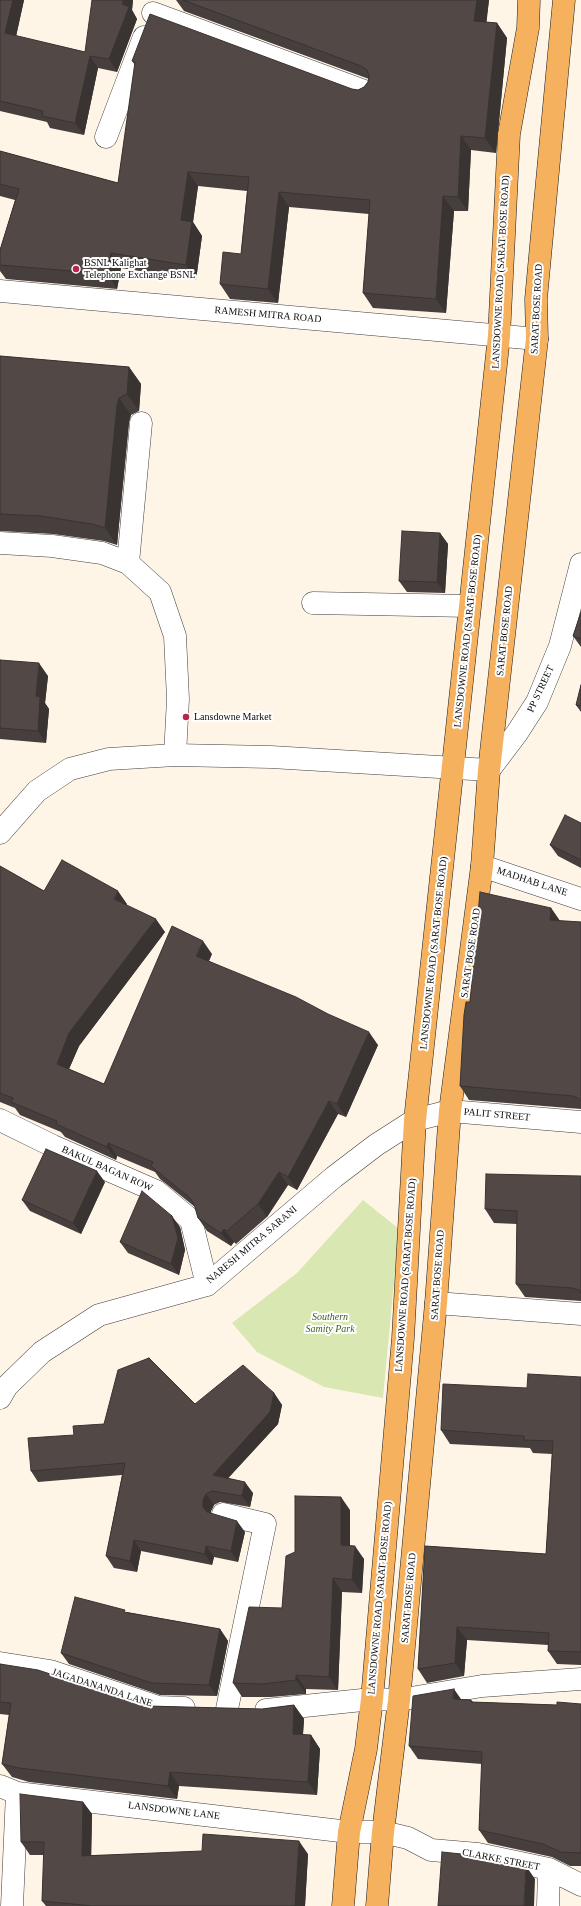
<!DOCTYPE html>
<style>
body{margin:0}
canvas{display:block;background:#fff5e7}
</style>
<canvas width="581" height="1906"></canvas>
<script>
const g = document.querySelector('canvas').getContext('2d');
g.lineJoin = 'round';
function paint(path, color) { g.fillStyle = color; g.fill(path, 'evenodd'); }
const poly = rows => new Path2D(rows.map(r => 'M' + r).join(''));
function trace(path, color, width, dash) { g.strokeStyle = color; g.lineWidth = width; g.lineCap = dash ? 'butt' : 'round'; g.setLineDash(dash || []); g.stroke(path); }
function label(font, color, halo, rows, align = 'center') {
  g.font = font + ' Georgia,serif'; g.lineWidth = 4; g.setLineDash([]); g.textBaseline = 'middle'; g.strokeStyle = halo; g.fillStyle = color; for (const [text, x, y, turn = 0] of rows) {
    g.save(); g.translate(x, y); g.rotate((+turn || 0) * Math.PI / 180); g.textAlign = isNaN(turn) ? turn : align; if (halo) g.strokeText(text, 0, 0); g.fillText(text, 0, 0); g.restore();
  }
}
paint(poly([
 [363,1200,399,1229,383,1398,324,1387,257,1352,232,1323,297,1273]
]), '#d9e7b3');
const minor = poly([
 [153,13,367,92],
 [106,137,144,37],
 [0,291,537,339],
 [0,543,52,546,102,553,128,563,160,592,175,636,178,699,175,755],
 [128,563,141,423],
 [313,603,469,606],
 [0,833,37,791,70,769,109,759,175,755,271,757,489,770,517,733,537,702,560,646,581,564],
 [482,866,581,899],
 [0,1120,53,1146,156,1191,191,1220,207,1285],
 [436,1303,581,1314],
 [0,1398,7,1386,42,1352,99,1315,207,1285,334,1177,376,1145,415,1120,450,1111,581,1122],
 [223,1514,265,1524,227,1709],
 [0,1663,50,1671,158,1707,184,1708],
 [266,1710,372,1699,399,1700,482,1686,581,1679],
 [0,1786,17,1793,349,1832,383,1832,408,1838,431,1850,478,1854,549,1869,581,1885],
 [12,1906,17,1793],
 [548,1906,549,1869]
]);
const major = poly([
 [343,1906,349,1832,366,1749,372,1699,403,1338,415,1120,499,336,509,134,528,28,529,0],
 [377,1906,383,1832,399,1700,436,1303,450,1111,482,866,489,770,537,339,536,299,564,0]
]);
trace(minor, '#3d3d3d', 23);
trace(major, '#1b1b1b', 23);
trace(minor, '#fff', 22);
trace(major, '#f6b15f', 22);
paint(poly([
 [0,0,24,0,16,36,85,52,133,0,132,10,137,19,117,72,98,68,84,135,50,128,47,122,0,111],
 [176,0,489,0,486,22,497,23,507,38,496,153,471,150,468,211,454,211,446,313,373,308,363,293,369,214,289,207,278,303,230,299,220,284,241,254,247,191,198,186,193,222,202,236,196,280,121,268,117,289,6,279,0,271,0,250,15,200,0,196,0,151,118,183,135,65,132,61,358,90,364,87,368,82,369,79,184,11],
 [0,356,129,367,141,384,139,411,131,415,129,422,117,545,104,541,53,534,0,531],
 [440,533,448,544,445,593,407,592,399,581],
 [581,612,581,647,573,636],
 [0,660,48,676,45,703,49,709,46,743,0,739],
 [581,685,581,712,576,705],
 [581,823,581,868,558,856,550,845],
 [0,866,44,891,127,904,126,905,165,932,79,1046,69,1069,104,1084,212,954,209,961,378,1045,346,1117,338,1114,297,1190,288,1185,267,1217,236,1244,234,1242,231,1246,207,1231,198,1218,195,1207,160,1179,155,1172,117,1156,116,1160,65,1137,61,1132,20,1115,15,1108,0,1102],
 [551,908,560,921,581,922,581,1109,469,1100,460,1086,470,1002],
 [581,1176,581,1301,525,1297,516,1284,517,1224,494,1223,485,1209],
 [105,1182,81,1234,30,1211,22,1200],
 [180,1227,185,1250,179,1275,128,1253,120,1242],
 [581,1377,581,1665,557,1664,548,1651,548,1645,467,1640,464,1676,427,1683,418,1669,425,1546,546,1554,552,1454,533,1453,530,1448,450,1444,441,1430,527,1388],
 [274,1393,282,1405,278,1424,228,1478,253,1493,250,1507,220,1502,214,1505,211,1511,211,1513,245,1532,238,1562,214,1557,212,1565,141,1551,137,1572,114,1568,106,1556,122,1475,38,1482,31,1471,74,1435,104,1424,195,1404],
 [350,1510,350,1545,364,1559,362,1593,342,1592,338,1690,306,1689,306,1694,271,1697,242,1697,233,1683,282,1608,295,1552],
 [126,1612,220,1629,228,1641,217,1696,160,1695,69,1664,61,1653],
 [0,1664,148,1706,262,1709,294,1705,304,1719,303,1735,311,1735,320,1749,317,1795,179,1786,177,1799,29,1782,12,1777,2,1764,9,1715,0,1714],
 [461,1699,471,1700,473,1702,557,1705,581,1704,581,1866,570,1866,552,1857,488,1843,479,1830,482,1764,418,1759,409,1746],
 [83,1802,92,1814,91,1855,308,1854,305,1906,46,1906,42,1901,44,1855,30,1855,21,1842]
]), '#473f3d');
paint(poly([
 [13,0,24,0,14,46,5,33],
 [123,0,133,0,132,10,137,19,117,72,109,59],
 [477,0,489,0,485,36,474,21],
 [497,23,507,38,496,153,485,138],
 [90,56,98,68,84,135,75,123],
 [461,136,471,150,468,211,458,197],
 [188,172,198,186,193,222,202,236,196,280,186,265,181,220],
 [279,192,289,207,278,303,268,289],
 [443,196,454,211,446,313,436,299],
 [111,253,121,268,117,289,107,274],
 [129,367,141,384,139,411,127,394],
 [119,398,131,415,129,422,117,545,105,528,117,405],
 [440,533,448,544,445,593,437,582],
 [39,663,48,676,45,703,49,709,46,743,38,731,36,696],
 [118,891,127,904,123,912,114,899],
 [551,908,560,921,550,920],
 [156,919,165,932,79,1046,66,1076,57,1064,69,1033],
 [203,941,212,954,205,969,196,956],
 [369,1032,378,1045,346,1117,337,1104],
 [329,1101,338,1114,297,1190,288,1177],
 [108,1143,117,1156,116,1160,107,1147],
 [97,1171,105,1182,81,1234,73,1223],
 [279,1172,288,1185,267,1217,258,1204],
 [172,1216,180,1227,185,1250,179,1275,171,1264],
 [224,1229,234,1242,231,1246,221,1233],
 [274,1393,282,1405,278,1424,221,1486,213,1475],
 [245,1482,253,1493,250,1507,242,1496],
 [206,1494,214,1505,211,1511,211,1518,203,1507,203,1500],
 [341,1497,350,1510,350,1558,341,1545],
 [237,1521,245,1532,238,1562,231,1551],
 [134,1540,141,1551,137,1572,130,1561],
 [206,1546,214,1557,212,1565,205,1554],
 [355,1546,364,1559,362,1593,352,1580],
 [333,1578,342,1592,338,1690,329,1677],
 [457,1627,467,1640,464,1676,455,1663],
 [220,1629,228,1641,217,1696,209,1685],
 [296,1675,306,1689,306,1694,296,1680],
 [454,1689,463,1702,453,1699],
 [294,1705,304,1719,302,1747,293,1734],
 [311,1735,320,1749,317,1795,308,1782],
 [170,1772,179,1786,177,1799,168,1786],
 [83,1802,92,1814,91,1868,82,1856],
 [299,1841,308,1854,305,1906,295,1906],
 [526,1866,535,1879,534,1906,524,1906]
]), '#393332');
const building = poly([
 [0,0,13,0,5,33,85,52,92,0,123,0,122,4,129,7,109,59,90,56,75,123,42,116,43,111,0,101,0,0],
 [183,0,477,0,474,21,497,23,485,138,461,136,458,197,443,196,436,299,363,293,370,200,279,192,268,289,220,284,223,252,241,254,249,177,188,172,181,220,192,222,186,265,111,253,107,274,0,265,0,250,19,189,0,184,0,151,118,183,135,62,132,61,150,14,352,89,358,90,364,87,368,82,369,76,367,70,361,66,183,0],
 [0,356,129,367,127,394,119,398,117,405,105,528,92,524,41,516,0,514,0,356],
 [402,531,440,533,437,582,399,581,402,531],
 [581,612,581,639,573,636,581,612],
 [0,660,39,663,36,696,40,697,38,731,0,728,0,660],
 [581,685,581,706,576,705,581,685],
 [565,815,581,823,581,860,550,845,565,815],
 [62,860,118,891,114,899,156,919,69,1033,57,1064,104,1084,172,926,203,941,196,956,296,997,328,1014,369,1032,337,1104,329,1101,288,1177,279,1172,258,1204,227,1231,224,1229,221,1233,198,1218,194,1204,190,1198,151,1166,153,1162,108,1143,107,1147,56,1124,57,1121,11,1102,13,1098,0,1093,0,866,44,891,62,860],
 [480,892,551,908,550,920,581,922,581,1101,578,1098,573,1096,460,1086,464,1015,466,1002,470,1002,480,892],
 [46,1149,97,1171,73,1223,22,1200,46,1149],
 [486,1174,581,1176,581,1293,579,1290,572,1288,516,1284,517,1211,485,1209,486,1174],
 [142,1191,172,1216,178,1238,171,1264,120,1242,142,1191],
 [149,1358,195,1404,243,1365,274,1393,270,1412,213,1475,245,1482,242,1496,212,1491,206,1494,203,1500,203,1507,207,1512,237,1521,231,1551,206,1546,205,1554,134,1540,130,1561,106,1556,125,1463,31,1471,28,1438,74,1435,73,1426,104,1424,118,1370,149,1358],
 [528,1374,581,1377,581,1652,548,1651,549,1633,457,1627,455,1663,418,1669,425,1546,546,1554,553,1441,524,1440,524,1436,441,1430,443,1384,527,1388,528,1374],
 [295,1496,341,1497,341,1545,355,1546,352,1580,333,1578,329,1677,296,1675,296,1680,262,1684,233,1683,249,1607,282,1608,286,1556,295,1552,295,1496],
 [75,1597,125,1610,124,1612,220,1629,209,1685,152,1683,61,1653,75,1597],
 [0,1664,38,1670,148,1706,262,1709,294,1705,293,1734,311,1735,308,1782,170,1772,168,1786,19,1768,2,1764,11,1703,0,1702,0,1664],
 [454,1689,453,1699,471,1700,471,1702,557,1705,557,1702,581,1704,581,1853,561,1852,543,1844,479,1830,482,1752,409,1746,413,1696,454,1689],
 [20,1794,83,1802,82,1856,202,1851,203,1834,299,1841,295,1906,93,1906,42,1901,44,1842,21,1842,20,1794],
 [442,1852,471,1855,526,1866,524,1906,438,1906,442,1852]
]);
paint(building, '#524947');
trace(building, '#393332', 1);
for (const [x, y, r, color] of [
 [76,269,4,"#b6264c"],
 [186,717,4,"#b6264c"]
]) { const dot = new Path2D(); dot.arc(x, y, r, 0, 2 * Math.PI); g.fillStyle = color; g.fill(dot); trace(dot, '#fff', 1.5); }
label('10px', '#0a0a0a', '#fff', [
 ["BSNL Kalighat",84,263],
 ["Telephone Exchange BSNL",84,275],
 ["Lansdowne Market",194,717]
], 'left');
label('10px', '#0a0a0a', '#fff', [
 ["LANSDOWNE ROAD (SARAT BOSE ROAD)",501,272,-87],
 ["SARAT BOSE ROAD",537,309,-87],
 ["RAMESH MITRA ROAD",268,315,5],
 ["LANSDOWNE ROAD (SARAT BOSE ROAD)",468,631,-84],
 ["SARAT BOSE ROAD",505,631,-84],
 ["PP STREET",541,689,-65],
 ["MADHAB LANE",532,882,18],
 ["LANSDOWNE ROAD (SARAT BOSE ROAD)",434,953,-84],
 ["SARAT BOSE ROAD",471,953,-82],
 ["PALIT STREET",497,1115,5],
 ["BAKUL BAGAN ROW",107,1169,24],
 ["NARESH MITRA SARANI",252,1245,-40],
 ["LANSDOWNE ROAD (SARAT BOSE ROAD)",406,1275,-86],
 ["SARAT BOSE ROAD",438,1275,-86],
 ["LANSDOWNE ROAD (SARAT BOSE ROAD)",380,1598,-85],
 ["SARAT BOSE ROAD",409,1598,-85],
 ["JAGADANANDA LANE",102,1688,18],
 ["LANSDOWNE LANE",174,1811,7],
 ["CLARKE STREET",501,1860,11]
]);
label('italic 10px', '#395f1d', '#fff', [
 ["Southern",330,1317],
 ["Samity Park",330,1329]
]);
</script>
